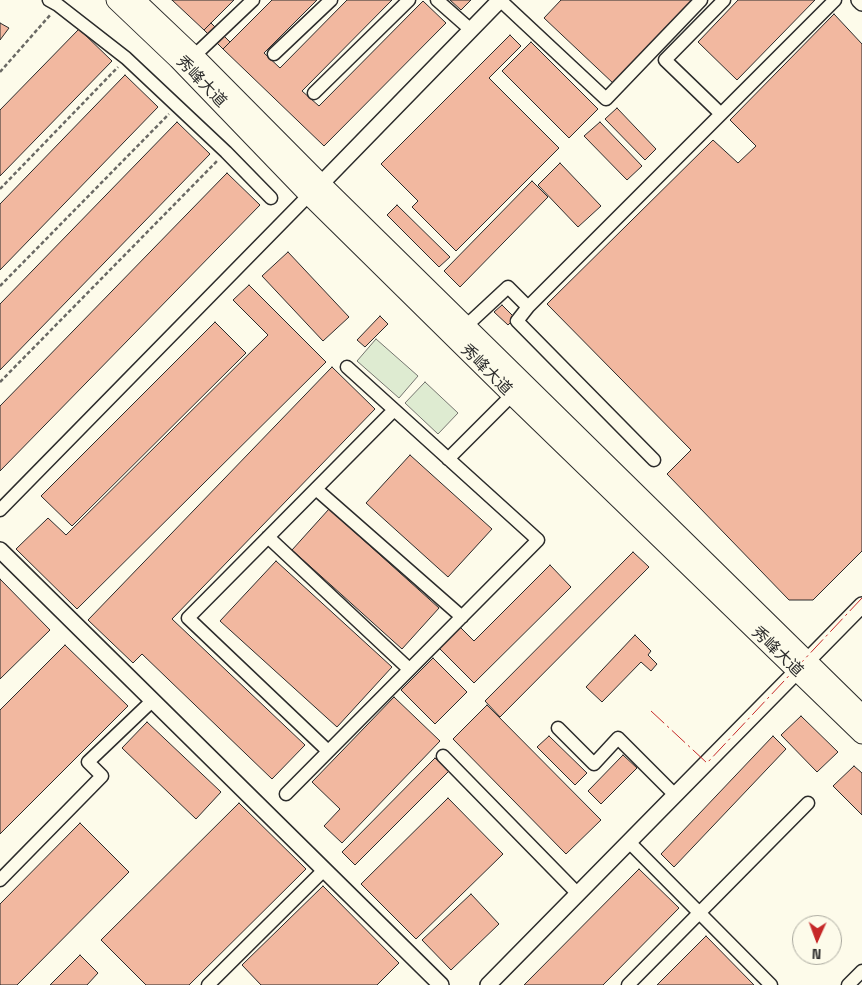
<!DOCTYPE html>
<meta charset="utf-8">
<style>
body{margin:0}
#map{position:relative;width:862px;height:985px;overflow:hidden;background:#fdfbea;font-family:"Space Grotesk",sans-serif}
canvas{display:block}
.north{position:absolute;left:792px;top:915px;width:50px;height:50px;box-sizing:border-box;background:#fdfbea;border:1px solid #a9a89e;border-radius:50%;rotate:182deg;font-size:14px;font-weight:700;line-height:20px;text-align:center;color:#2b2b2b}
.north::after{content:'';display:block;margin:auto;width:18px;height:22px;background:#c62828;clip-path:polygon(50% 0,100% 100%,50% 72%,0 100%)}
</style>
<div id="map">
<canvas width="862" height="985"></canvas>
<div class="north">N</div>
</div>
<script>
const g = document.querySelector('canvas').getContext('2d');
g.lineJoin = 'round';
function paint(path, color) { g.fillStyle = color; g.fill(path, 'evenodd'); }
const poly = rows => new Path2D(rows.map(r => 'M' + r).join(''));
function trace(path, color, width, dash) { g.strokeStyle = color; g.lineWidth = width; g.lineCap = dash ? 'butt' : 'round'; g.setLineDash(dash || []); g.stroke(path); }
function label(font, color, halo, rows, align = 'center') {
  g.font = font + ' "Space Grotesk","Noto Sans SC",sans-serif'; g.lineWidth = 4; g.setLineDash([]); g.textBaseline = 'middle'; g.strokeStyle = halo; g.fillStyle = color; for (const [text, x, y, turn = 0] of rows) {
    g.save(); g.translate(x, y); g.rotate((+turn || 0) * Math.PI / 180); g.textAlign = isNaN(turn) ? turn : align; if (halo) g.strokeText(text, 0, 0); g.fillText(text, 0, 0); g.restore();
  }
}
const green = poly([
 [376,339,418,376,399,398,357,361,376,339],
 [425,382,458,413,438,434,405,403,425,382]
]);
paint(green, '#deebd1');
trace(green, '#74746e', 1);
const building = poly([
 [172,0,234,0,204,30,172,0],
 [272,0,317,0,264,53,280,68,347,0,392,0,302,91,319,106,423,1,446,23,324,146,223,49,272,0],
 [450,0,471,0,461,10,450,0],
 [561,0,693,0,614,84,544,18,561,0],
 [738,0,815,0,737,80,698,42,738,0],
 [834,14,862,44,862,551,813,600,789,600,667,474,691,450,547,304,713,140,738,163,756,146,730,120,834,14],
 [0,23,9,28,0,40,0,23],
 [211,23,230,42,223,49,204,30,211,23],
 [79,29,112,61,0,176,0,110,79,29],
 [510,35,521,46,489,78,559,148,456,251,412,207,418,201,381,164,510,35],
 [531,42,598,109,569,138,502,71,531,42],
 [125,75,158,107,0,270,0,204,125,75],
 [617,108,656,149,645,160,605,119,617,108],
 [177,122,210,154,0,370,0,304,177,122],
 [600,122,642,166,627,180,584,136,600,122],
 [560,163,601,206,578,227,538,185,560,163],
 [227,173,260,205,0,471,0,406,227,173],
 [532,181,548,197,460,287,444,271,532,181],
 [397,205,450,257,439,267,387,215,397,205],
 [288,252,349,317,323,341,262,276,288,252],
 [249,285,326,362,77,609,16,549,48,518,66,535,268,335,233,300,249,285],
 [502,305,515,318,508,325,494,312,502,305],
 [380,316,388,324,365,347,357,340,380,316],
 [215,322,246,353,72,526,41,496,215,322],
 [332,367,375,409,172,619,305,745,272,779,142,654,133,663,88,620,332,367],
 [410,455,492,529,448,577,366,503,410,455],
 [329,509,439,608,402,649,292,550,329,509],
 [633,552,649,567,500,717,485,701,633,552],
 [276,561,392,667,337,727,220,621,276,561],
 [550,565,571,587,474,683,439,648,460,627,474,641,550,565],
 [0,579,50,630,0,679,0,579],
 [635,635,651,651,648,655,657,664,651,671,641,662,602,702,586,687,635,635],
 [65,645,128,706,0,834,0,710,65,645],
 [433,658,467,692,435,724,401,690,433,658],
 [394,697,440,741,342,843,324,826,340,809,312,782,394,697],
 [487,705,601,820,566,854,453,739,487,705],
 [801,716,838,752,817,772,781,735,801,716],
 [147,722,221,792,196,819,122,748,147,722],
 [549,736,587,773,575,785,537,747,549,736],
 [773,736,786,749,674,867,661,854,773,736],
 [623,755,637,768,601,804,588,791,623,755],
 [435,758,449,771,355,865,342,852,435,758],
 [854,766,862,773,862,815,833,786,854,766],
 [448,798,503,854,416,939,361,884,448,798],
 [239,803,306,869,189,985,146,985,101,940,239,803],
 [80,823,129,872,17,985,0,985,0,904,80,823],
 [639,869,679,908,603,985,524,985,639,869],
 [323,886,399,963,377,985,261,985,242,965,323,886],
 [471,894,499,924,451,970,422,940,471,894],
 [706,936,754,985,657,985,706,936],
 [80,955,98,973,87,985,50,985,80,955]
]);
paint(building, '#f2b8a0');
trace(building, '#2b2b2b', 1);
const minor = poly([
 [49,0,58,5,126,58,226,152,271,198],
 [437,0,471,30],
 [500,0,606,99,701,0],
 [274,54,331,0],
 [194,56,253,0],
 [314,93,409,0],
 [721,114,665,60,724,0],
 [528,307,517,321,654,460],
 [466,326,508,287,528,307,835,0],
 [448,459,512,395],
 [316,489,462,617],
 [0,510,309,195],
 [268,537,409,669],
 [558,728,594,764,618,738,675,795],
 [328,751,188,618,394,410],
 [443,756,578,894],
 [286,794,538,540,347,367],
 [629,842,771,985],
 [0,880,102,776,88,762,153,700],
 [208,985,324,870],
 [628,985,808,803],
 [848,985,862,971]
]);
const tertiary = poly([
 [859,0,862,3],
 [314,191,500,0],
 [0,550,441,985],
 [488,985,862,605]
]);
const primary = poly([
 [116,0,178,59,309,195,512,395,862,734],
 [135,0,194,56,321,184,862,715]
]);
trace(minor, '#2b2b2b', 15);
trace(tertiary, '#2b2b2b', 18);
trace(primary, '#2b2b2b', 21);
trace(poly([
 [0,72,51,14],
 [0,189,118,67],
 [0,286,169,114],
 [0,382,218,160]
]), '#6a6964', 2.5, [4, 2.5]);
trace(minor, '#fdfbea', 12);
trace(tertiary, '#fdfbea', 15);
trace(primary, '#fdfbea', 19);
trace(poly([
 [651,711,707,763,862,598]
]), '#c62828', 1, [18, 4, 2.5, 4]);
label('16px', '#2b2b2b', '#fdfbea', [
 ["秀峰大道",201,82,46],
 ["秀峰大道",486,370,45],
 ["秀峰大道",777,652,44]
]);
</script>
